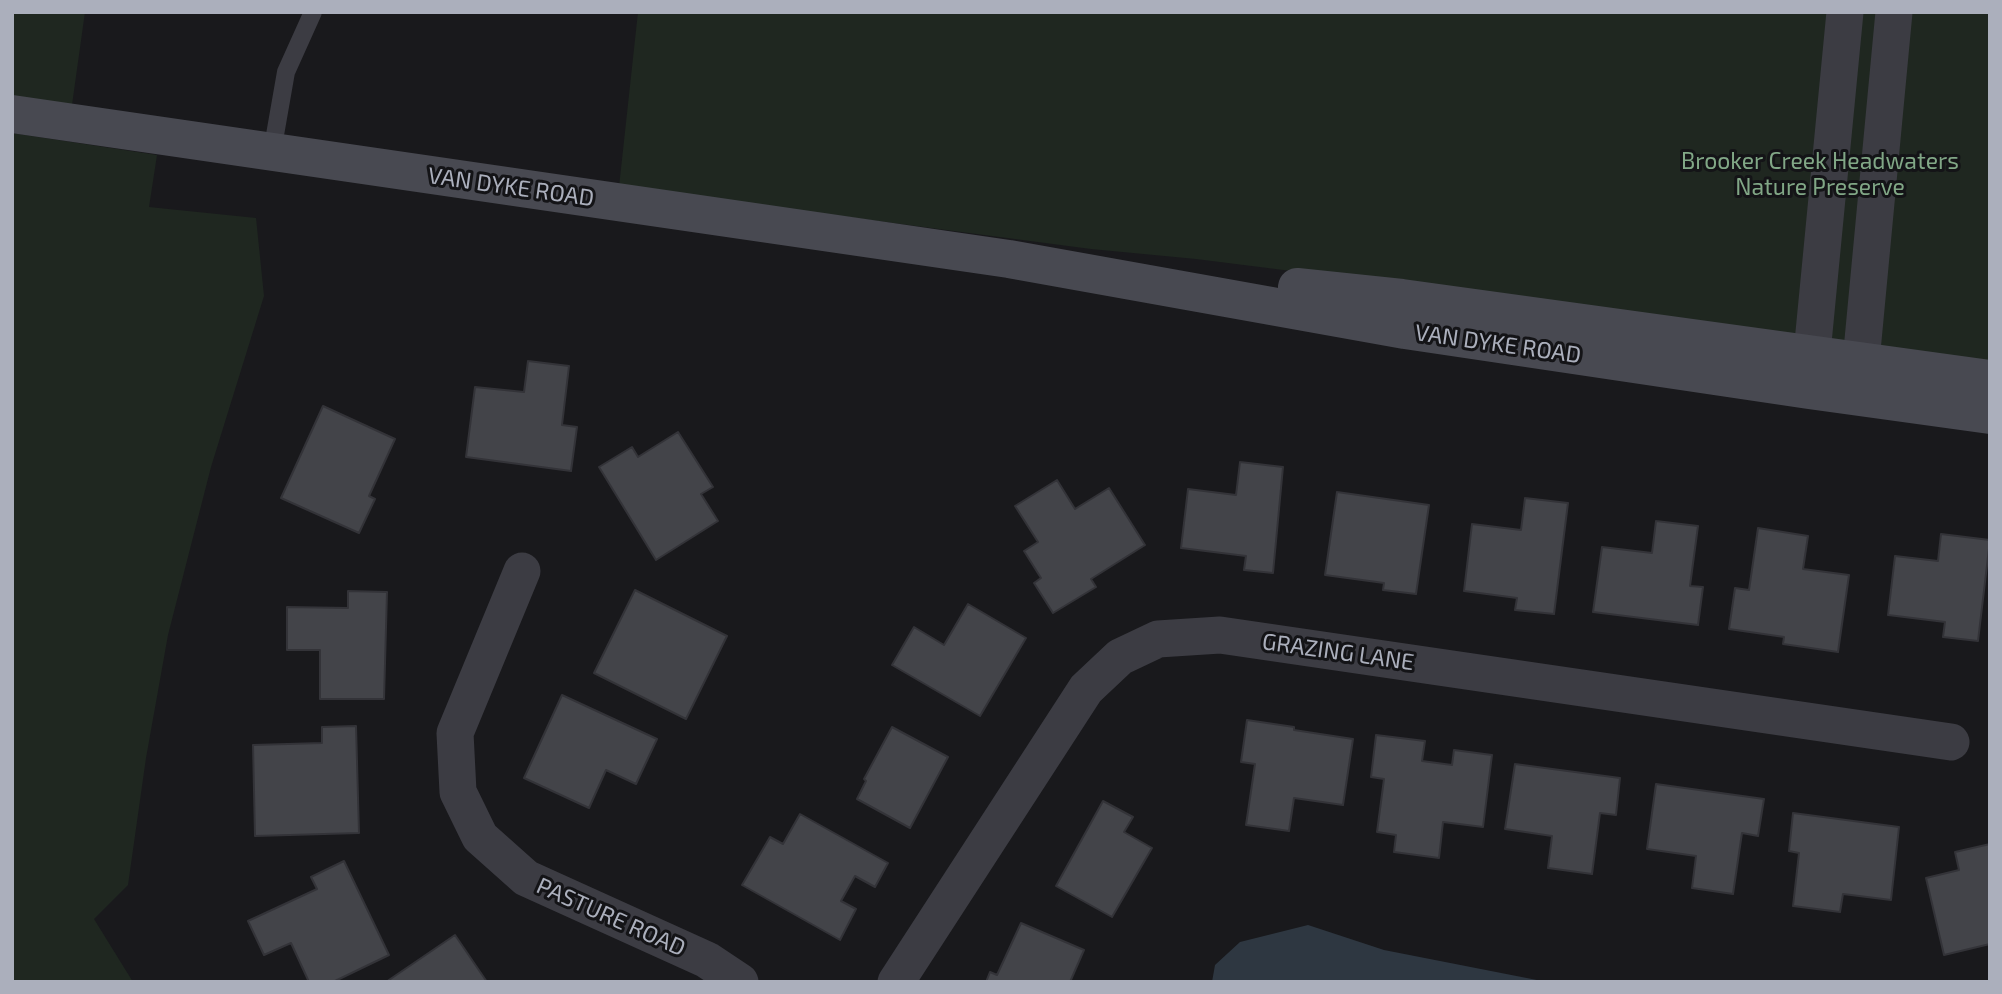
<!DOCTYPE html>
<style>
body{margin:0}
#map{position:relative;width:2002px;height:994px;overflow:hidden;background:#19191c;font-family:"Exo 2",sans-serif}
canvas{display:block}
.frame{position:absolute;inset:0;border:14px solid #abafbc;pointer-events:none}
</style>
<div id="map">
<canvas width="2002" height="994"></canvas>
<div class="frame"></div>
</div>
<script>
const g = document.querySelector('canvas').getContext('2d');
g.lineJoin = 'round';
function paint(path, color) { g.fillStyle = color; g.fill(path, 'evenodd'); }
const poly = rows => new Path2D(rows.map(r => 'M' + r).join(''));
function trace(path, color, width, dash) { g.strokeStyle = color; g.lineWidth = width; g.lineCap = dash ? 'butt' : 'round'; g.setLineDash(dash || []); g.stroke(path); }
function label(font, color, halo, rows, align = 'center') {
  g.font = font + ' "Exo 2",sans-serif'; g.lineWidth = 6; g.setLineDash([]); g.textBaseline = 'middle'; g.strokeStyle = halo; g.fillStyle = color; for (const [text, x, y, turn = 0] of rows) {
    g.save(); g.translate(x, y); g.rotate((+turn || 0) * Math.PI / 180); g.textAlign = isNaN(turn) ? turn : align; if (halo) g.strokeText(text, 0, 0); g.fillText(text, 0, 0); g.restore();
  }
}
paint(poly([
 [12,12,85,12,72,105,12,97],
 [638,12,1990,12,1990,362,1769,331,1196,259,1091,249,619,187],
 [12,133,157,155,149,207,256,218,264,296,211,467,168,635,146,758,128,885,94,919,133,982,12,982]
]), '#1f2720');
paint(poly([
 [1308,925,1384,950,1547,982,1212,982,1215,965,1240,942]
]), '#2e3741');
const building = poly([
 [528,361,569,366,562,425,577,427,571,471,466,457,475,387,524,392,528,361],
 [323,406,395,439,369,496,375,499,359,533,281,498,323,406],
 [678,432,713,487,701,494,718,521,656,560,599,467,632,447,638,457,678,432],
 [1240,462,1283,467,1273,573,1244,570,1246,556,1181,548,1188,489,1236,495,1240,462],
 [1057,480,1075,509,1109,488,1145,545,1091,579,1096,587,1053,613,1034,583,1041,578,1024,551,1038,542,1015,506,1057,480],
 [1337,492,1429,505,1416,594,1383,590,1384,583,1325,575,1337,492],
 [1525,498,1568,503,1554,614,1515,610,1517,598,1464,591,1472,524,1521,530,1525,498],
 [1656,521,1698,526,1690,586,1703,587,1698,625,1593,612,1602,547,1652,553,1656,521],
 [1758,528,1808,536,1803,569,1849,575,1838,652,1783,644,1784,637,1729,629,1735,588,1749,590,1758,528],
 [1941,534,1990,540,1978,641,1943,637,1945,622,1888,615,1895,556,1938,561,1941,534],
 [635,590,727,636,686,719,594,673,635,590],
 [348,591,387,592,384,699,320,699,320,650,287,650,287,607,348,608,348,591],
 [968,604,1026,638,980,716,892,665,914,627,944,645,968,604],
 [562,695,657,739,636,784,606,770,589,808,524,778,562,695],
 [1247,720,1294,727,1294,730,1353,739,1343,805,1294,798,1289,831,1246,825,1255,764,1241,762,1247,720],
 [356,726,359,833,255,836,253,745,322,743,322,727,356,726],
 [892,727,948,757,910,828,857,799,866,781,864,779,892,727],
 [1376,735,1425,741,1422,761,1452,765,1454,750,1492,755,1483,827,1443,822,1439,858,1394,852,1396,835,1377,832,1384,779,1371,777,1376,735],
 [1515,764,1620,778,1616,815,1600,813,1592,874,1548,868,1552,836,1505,829,1515,764],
 [1656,784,1764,799,1758,836,1742,833,1733,894,1692,888,1696,856,1647,849,1656,784],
 [1103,801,1133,817,1124,832,1152,848,1112,917,1056,886,1103,801],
 [1793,813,1899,827,1891,900,1843,894,1840,912,1793,906,1799,853,1789,851,1793,813],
 [800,814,888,863,875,887,855,876,841,901,856,909,840,940,742,885,770,837,783,844,800,814],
 [1990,844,1990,944,1944,955,1926,878,1959,870,1955,852,1990,844],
 [344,861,389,955,333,982,309,982,291,943,264,955,248,921,317,889,311,877,344,861],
 [1021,923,1084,950,1070,982,986,982,990,972,997,975,1021,923],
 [455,935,487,982,386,982,455,935]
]);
paint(building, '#434449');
trace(building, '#333338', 2);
trace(poly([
 [272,152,286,72,313,12]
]), '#3c3c43', 18);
trace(poly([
 [1809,384,1845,12],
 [1858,393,1894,12],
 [522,571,455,733,458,792,480,837,526,878,707,960,740,982],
 [896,982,1086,689,1120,657,1158,639,1220,635,1951,742]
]), '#3c3c43', 37);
trace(poly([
 [12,114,1009,259,1405,330,1809,390,1990,415],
 [1297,287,1402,298,1990,379]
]), '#484951', 38);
label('23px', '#81a786', '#141417', [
 ["Brooker Creek Headwaters",1820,161],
 ["Nature Preserve",1820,187]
]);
label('23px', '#abafbc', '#141417', [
 ["VAN DYKE ROAD",511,187,8],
 ["VAN DYKE ROAD",1498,344,8],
 ["GRAZING LANE",1338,652,8],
 ["PASTURE ROAD",611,917,24]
]);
</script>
